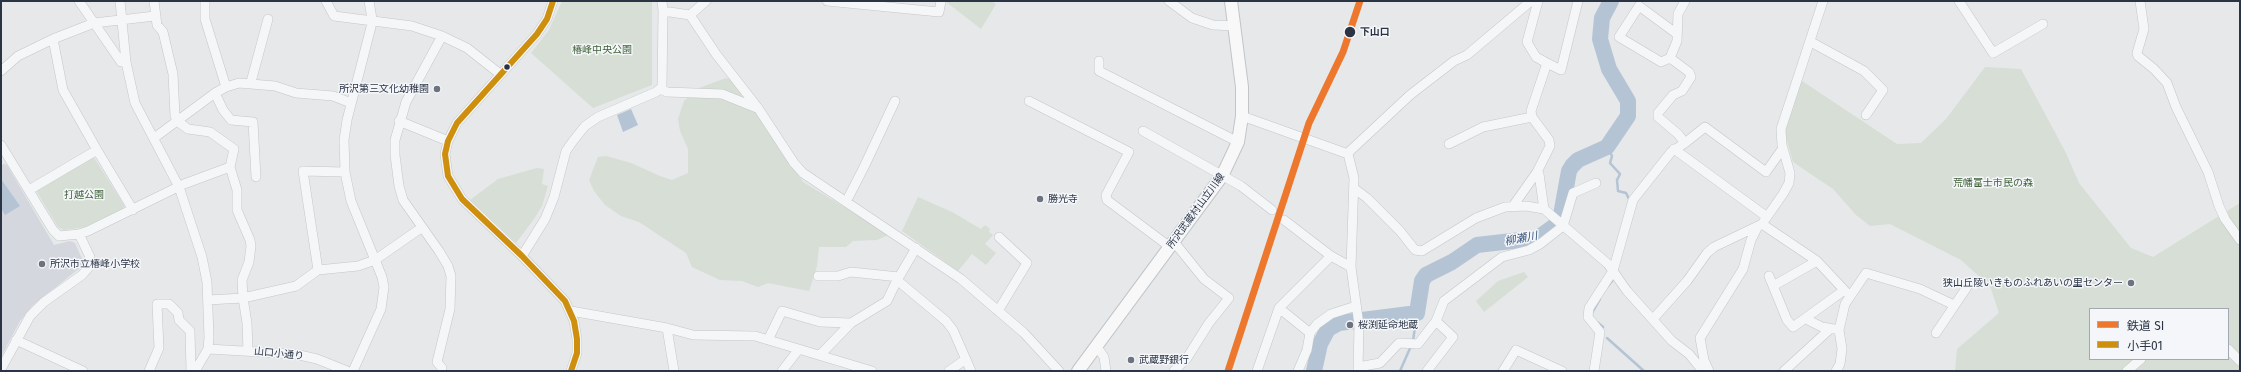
<!DOCTYPE html>
<meta charset="utf-8">
<style>
body{margin:0}
#map{position:relative;width:2241px;height:372px;overflow:hidden;background:#e6e8ea;font-family:"Fira Sans","Noto Sans JP",sans-serif}
canvas{display:block}
.frame{position:absolute;inset:0;border:2px solid #2b3445;pointer-events:none}
.legend{position:absolute;left:2089px;top:308px;width:140px;height:52px;box-sizing:border-box;background:#f4f6f9;border:1px solid #a4a8b1;margin:0;padding:5px 7px;list-style:none;font-size:12px;color:#2b3445}
.legend li{display:flex;align-items:center;gap:8px;height:20px}
.legend b{width:20px;border:1px solid #a4a8b1}
</style>
<div id="map">
<canvas width="2241" height="372"></canvas>
<div class="frame"></div>
<ul class="legend">
<li><b style="height:5px;background:#ed772d"></b>鉄道 SI</li>
<li><b style="height:5px;background:#ce8f0e"></b>小手01</li>
</ul>
</div>
<script>
const g = document.querySelector('canvas').getContext('2d');
g.lineJoin = 'round';
function paint(path, color) { g.fillStyle = color; g.fill(path, 'evenodd'); }
const poly = rows => new Path2D(rows.map(r => 'M' + r).join(''));
function trace(path, color, width, dash) { g.strokeStyle = color; g.lineWidth = width; g.lineCap = dash ? 'butt' : 'round'; g.setLineDash(dash || []); g.stroke(path); }
function label(font, color, halo, rows, align = 'center') {
  g.font = font + ' "Fira Sans","Noto Sans JP",sans-serif'; g.lineWidth = 3; g.setLineDash([]); g.textBaseline = 'middle'; g.strokeStyle = halo; g.fillStyle = color; for (const [text, x, y, turn = 0] of rows) {
    g.save(); g.translate(x, y); g.rotate((+turn || 0) * Math.PI / 180); g.textAlign = isNaN(turn) ? turn : align; if (halo) g.strokeText(text, 0, 0); g.fillText(text, 0, 0); g.restore();
  }
}
paint(poly([
 [4,164,7,165,54,245,70,241,75,243,83,261,81,267,32,306,20,321,1,357,1,165]
]), '#d4d7dd');
paint(poly([
 [562,1,652,1,652,85,593,108,531,53,549,30],
 [945,1,991,1,996,4,981,29],
 [1985,67,2021,69,2066,153,2079,183,2131,248,2153,257,2240,203,2240,371,1955,371,1957,349,1999,313,1990,286,1961,260,1890,224,1870,226,1856,215,1833,189,1793,162,1784,130,1799,79,1897,144,1921,143,1946,119],
 [2090,309,2228,309,2228,359,2090,359],
 [726,78,738,81,803,182,854,213,893,233,877,240,853,241,846,247,819,247,817,266,809,291,768,283,758,287,742,281,720,280,692,267,686,253,639,222,621,216,605,205,594,191,589,180,598,157,606,156,631,163,660,176,672,180,688,173,688,149,680,131,678,119,684,101,699,88],
 [93,156,124,205,124,208,85,227,64,230,58,227,37,192,39,188],
 [537,168,544,169,542,184,548,186,542,206,534,219,516,243,470,200,498,179],
 [918,197,952,212,981,229,985,225,990,229,989,232,993,235,985,244,996,253,986,265,972,254,958,271,902,231],
 [1524,272,1528,277,1484,312,1476,301,1498,281]
]), '#d6ded6');
paint(poly([
 [631,109,638,125,623,132,617,115],
 [1,179,20,206,5,215,1,208]
]), '#b4c4d5');
trace(poly([
 [1607,147,1612,156,1610,163,1620,174,1617,180,1618,191,1626,193,1630,201],
 [1608,286,1612,281],
 [1592,313,1600,299],
 [1597,322,1603,327],
 [1607,338,1644,371],
 [1413,341,1417,313],
 [1400,371,1411,346]
]), '#b4c4d5', 2.5);
trace(poly([
 [1314,371,1320,344,1328,329,1339,323,1417,313,1422,281,1426,275,1452,262,1477,245,1538,238,1556,225,1561,215,1569,171,1572,166,1578,160,1607,147,1628,116,1628,101,1609,69,1600,39,1602,18,1611,1]
]), '#b4c4d5', 16);
const minor = poly([
 [79,1,121,62,126,62],
 [120,1,126,62,135,103,179,187,202,257,207,282,209,338,208,349,195,371],
 [154,1,157,25,163,32,173,74,175,116,177,121,188,129,210,132,234,149,230,167,237,190,237,210,250,240,251,246,249,262,242,280,243,298,247,323,248,351],
 [205,1,205,19,226,87],
 [326,1,334,16,412,26,442,36,467,48,500,74],
 [553,1,547,19,537,34,457,123,448,141,445,154,448,176,462,199,522,256,565,301,574,321,577,339,577,353,571,371],
 [827,1,939,12,941,1],
 [1169,1,1192,18,1213,25,1235,26],
 [1538,1,1527,42,1536,57,1547,63,1531,111,1532,117,1549,140,1550,146,1537,172,1539,174,1544,209],
 [1959,1,1993,53,2043,24],
 [2140,1,2144,29,2137,53,2138,56,2154,69,2167,83,2176,107,2208,172,2219,206,2225,219,2240,240],
 [663,11,690,15,716,54,758,108,794,163,803,173,961,279,1024,333,1059,371],
 [690,15,706,1],
 [53,39,63,90,97,150],
 [1811,42,1864,71,1883,90,1866,115],
 [1670,58,1661,62,1619,37,1639,6,1677,34],
 [1099,61,1099,71,1238,142],
 [1547,63,1561,70,1578,1],
 [1,71,18,56,53,39,94,23,155,16],
 [251,82,268,19],
 [660,89,667,92,722,94,757,108],
 [215,93,223,110,231,120,253,122,256,177],
 [1029,101,1129,152,1106,195,1107,200,1170,247],
 [1242,116,1348,154,1354,178,1351,267,1359,325,1358,371],
 [399,121,448,141],
 [1143,131,1241,186,1272,210],
 [154,138,215,93,226,87,239,83,275,86,296,93,333,96,351,103],
 [1685,143,1705,127,1766,172,1783,148],
 [1449,144,1483,127,1532,117],
 [1,145,53,230,59,236,79,234,88,231,184,184,230,167],
 [1674,149,1767,217],
 [1348,154,1350,151,1410,95,1454,61,1467,55,1531,1],
 [1355,189,1367,198,1400,231,1415,250,1422,251,1476,218,1505,207,1526,206,1544,209,1608,264,1627,291,1672,341,1689,354,1703,371],
 [29,190,97,150,133,210],
 [846,202,864,167,895,101],
 [1513,206,1537,172],
 [1284,220,1331,256,1351,267],
 [1762,224,1817,261,1847,293],
 [1174,242,1204,279,1229,298,1209,323,1187,358,1174,371],
 [522,256,545,219,554,197,566,151,573,141,585,126,598,117,656,92,662,87,663,11,662,1],
 [318,270,303,171,345,172],
 [818,276,838,276,851,272,899,277,897,280,946,321,953,330,971,371],
 [1769,276,1787,320,1793,327,1843,291],
 [899,277,916,248],
 [1773,286,1817,261],
 [208,300,243,298,296,286,318,270,358,266,375,260,421,228],
 [1279,308,1310,333],
 [571,311,667,328,674,371],
 [998,311,1027,263,999,237],
 [1653,319,1687,281,1707,253,1714,247,1762,224,1783,194,1789,183,1790,173,1782,145,1781,129,1823,1],
 [1806,319,1822,327,1834,329],
 [667,328,693,335,755,336,872,371],
 [1936,333,1967,287],
 [16,340,83,371],
 [768,340,782,311,820,322,851,323,887,301,897,280],
 [1097,347,1104,357,1106,371],
 [208,349,295,354,317,359,347,371],
 [2228,349,2240,361],
 [820,355,851,323],
 [1358,367,1380,363,1399,343,1418,344,1436,321,1444,301,1502,257,1529,250,1540,244,1563,226,1573,193,1596,183],
 [442,368,437,362,450,309,451,276,448,266,439,251,403,200,399,186,395,155,395,140,406,102,442,36],
 [1,369,30,316,44,302,82,275,89,267,90,257,79,234],
 [149,371,159,348,157,304,169,304,178,313,179,320,190,331,191,371],
 [353,371,381,309,384,287,382,277,351,201,345,172,344,140,347,120,371,27,372,19,369,1],
 [782,371,799,349],
 [949,371,966,359],
 [1257,371,1279,308,1331,256],
 [1298,371,1307,350,1310,333,1317,324,1331,314,1356,306],
 [1427,371,1453,337,1436,321],
 [1503,371,1516,350,1562,371],
 [1594,371,1600,332,1588,317,1589,308,1613,271,1633,200,1671,152,1685,143,1678,134,1658,117,1658,113,1673,95,1682,91,1691,77,1689,72,1670,58,1677,41,1678,14,1685,1],
 [1709,371,1704,360,1700,338,1743,269,1751,240,1758,226],
 [1784,371,1830,329],
 [1836,371,1840,364,1842,349,1839,330,1845,304,1866,273,1920,289,1954,305],
 [2127,371,2141,359]
]);
const major = poly([
 [1078,371,1222,176,1231,157,1238,142,1242,116,1242,87,1231,1]
]);
trace(minor, '#c4c6c8', 10);
trace(major, '#c2c5c8', 14);
trace(minor, '#f5f6f7', 9);
trace(major, '#f8f8f8', 12);
trace(poly([
 [553,1,547,19,537,34,457,123,448,141,445,154,448,176,462,199,522,256,565,301,574,321,577,339,577,353,571,371]
]), '#ce8f0e', 6);
trace(poly([
 [1228,371,1309,123,1343,52,1360,1]
]), '#ed772d', 7);
for (const [x, y, r, color] of [
 [1350,32,6,"#2b3445"],
 [507,67,3.5,"#2b3445"],
 [437,89,4,"#6c737f"],
 [1040,199,4,"#6c737f"],
 [42,264,4,"#6c737f"],
 [2131,283,4,"#6c737f"],
 [1350,325,4,"#6c737f"],
 [1131,360,4,"#6c737f"]
]) { const dot = new Path2D(); dot.arc(x, y, r, 0, 2 * Math.PI); g.fillStyle = color; g.fill(dot); trace(dot, '#f4f6f9', 1.5); }
label('bold 10px', '#2b3445', '#f4f6f9', [
 ["下山口",1360,32]
], 'left');
label('10px', '#3f6138', '#f4f6f9', [
 ["椿峰中央公園",602,50],
 ["荒幡富士市民の森",1993,183],
 ["打越公園",84,195]
]);
label('10px', '#2b3445', '#f4f6f9', [
 ["所沢第三文化幼稚園",429,89,"right"],
 ["勝光寺",1048,199],
 ["所沢市立椿峰小学校",50,264],
 ["狭山丘陵いきものふれあいの里センター",2123,283,"right"],
 ["桜渕延命地蔵",1358,325],
 ["武蔵野銀行",1139,360]
], 'left');
label('10px', '#2b3445', '#f4f6f9', [
 ["所沢武蔵村山立川線",1196,211,-54],
 ["山口小通り",279,354,6]
]);
label('italic 11px', '#34527a', '#f4f6f9', [
 ["柳瀬川",1521,239,-10]
]);
</script>
